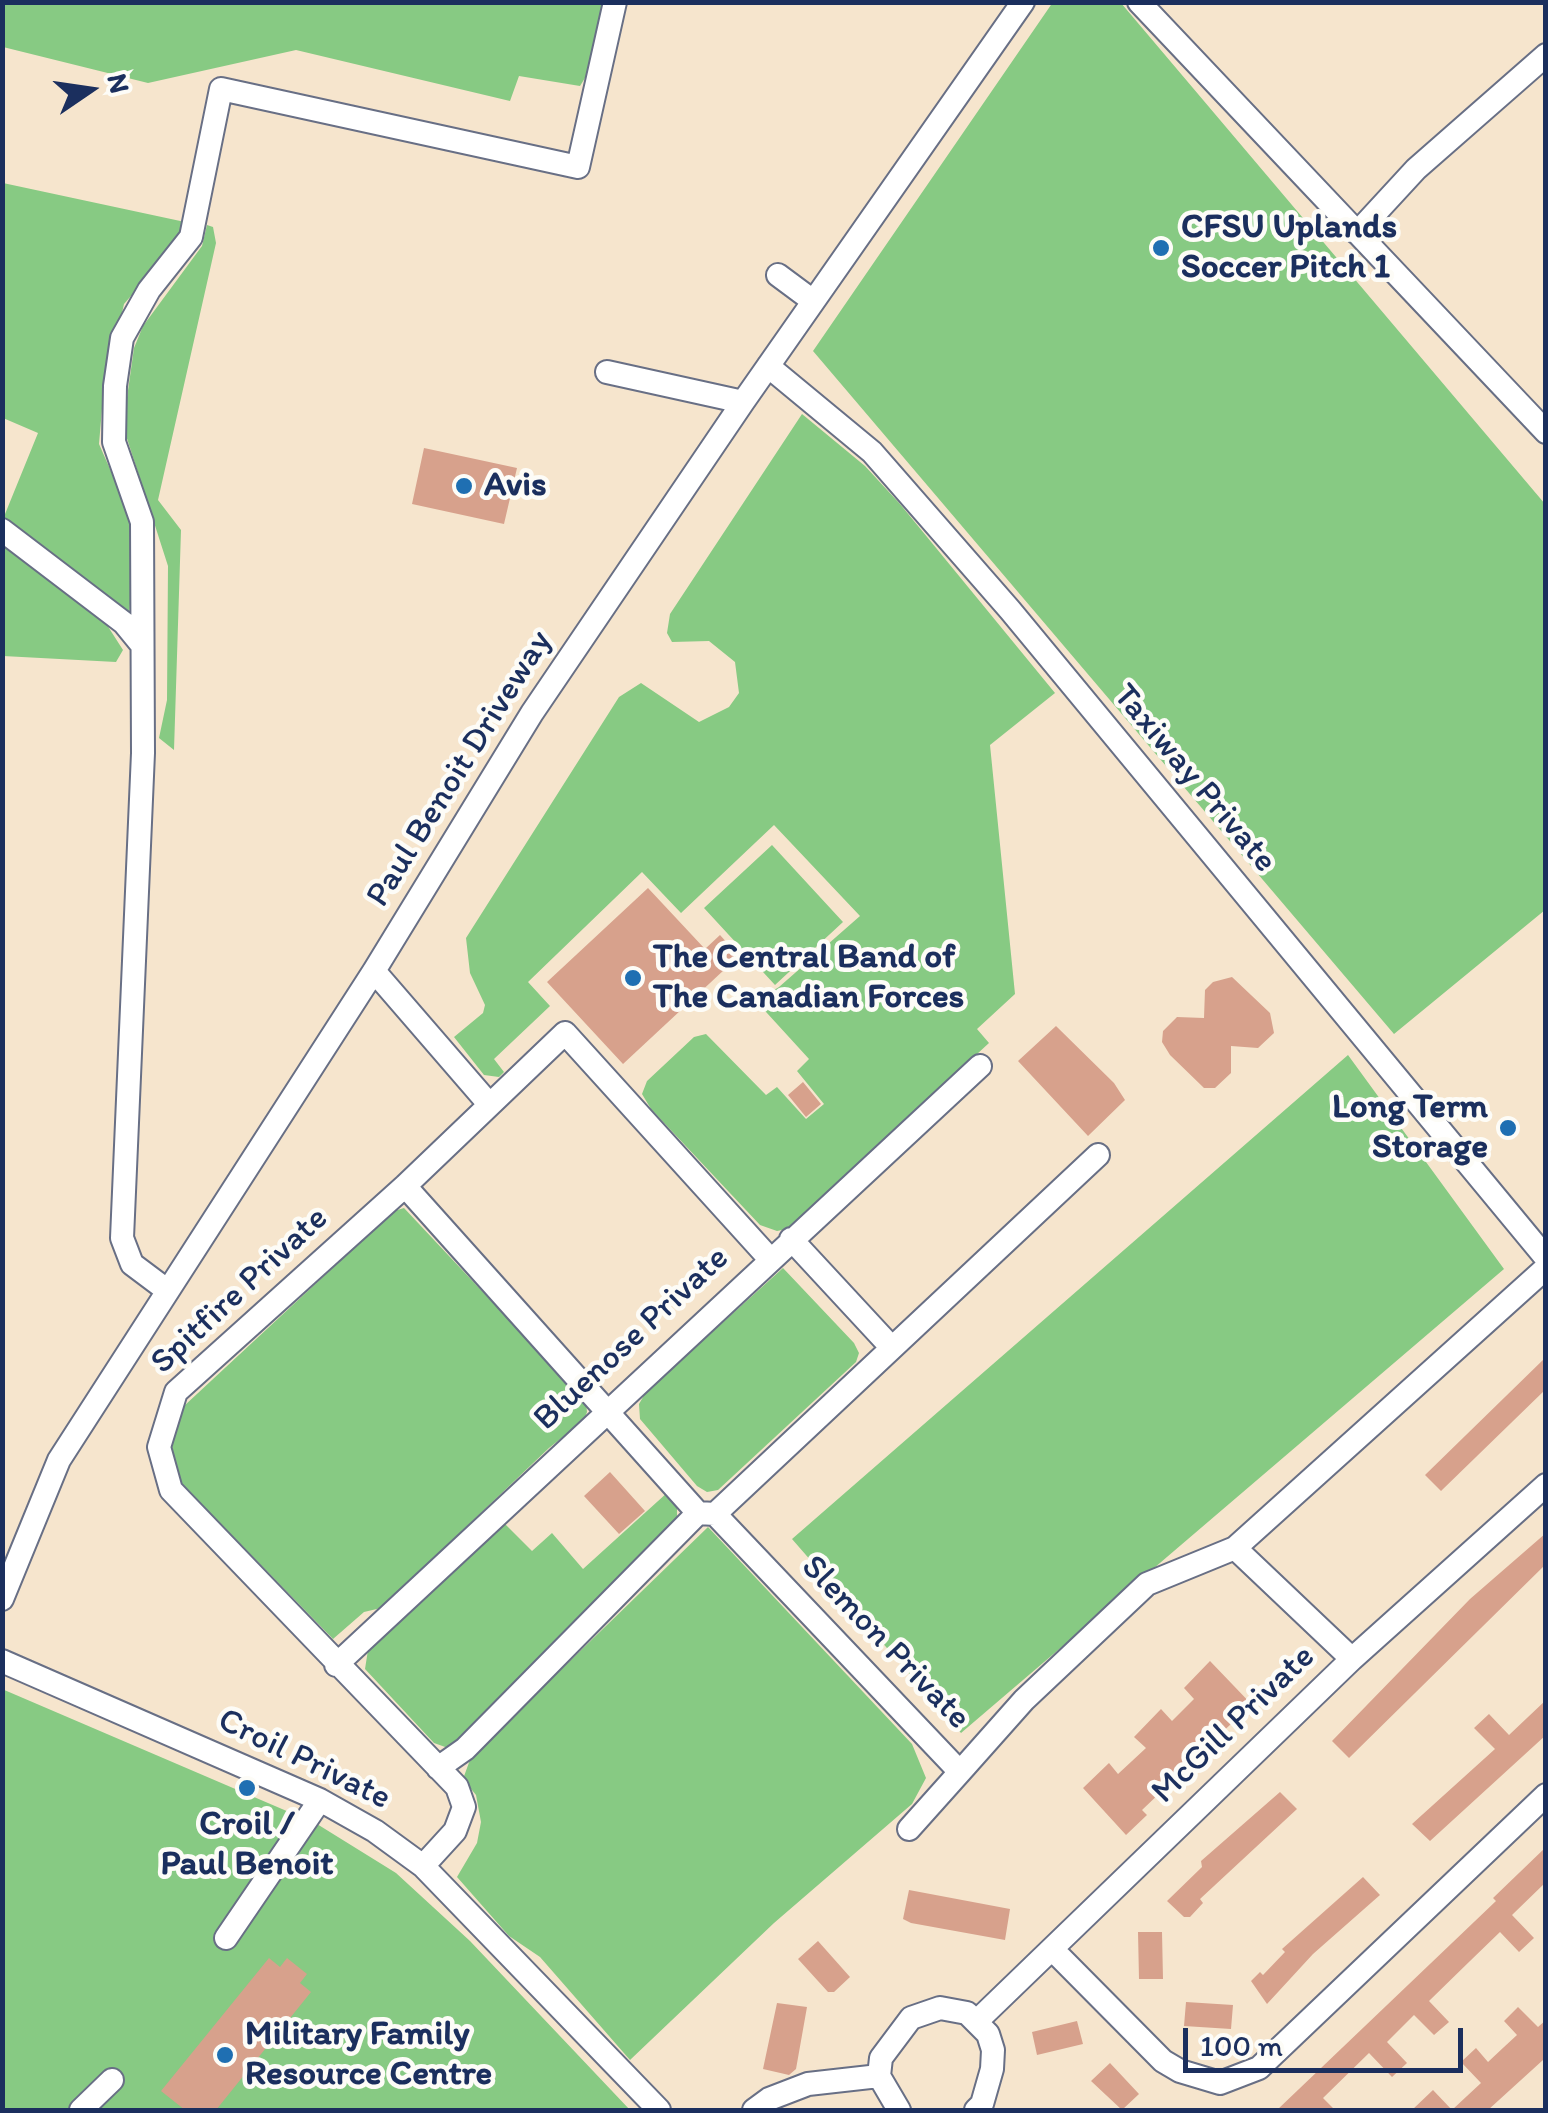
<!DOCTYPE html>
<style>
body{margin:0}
#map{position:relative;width:1548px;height:2113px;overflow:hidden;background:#f6e5cd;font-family:Itim,sans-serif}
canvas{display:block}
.frame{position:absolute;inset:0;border:5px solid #1b2f5e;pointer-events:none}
.north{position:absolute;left:40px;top:40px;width:100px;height:100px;-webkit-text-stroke:8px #fdfcf7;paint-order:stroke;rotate:77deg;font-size:28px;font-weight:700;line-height:40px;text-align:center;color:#1b2f5e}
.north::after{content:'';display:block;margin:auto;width:35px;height:45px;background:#1b2f5e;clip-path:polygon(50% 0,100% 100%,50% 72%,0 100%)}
.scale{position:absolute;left:1183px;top:2028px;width:280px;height:45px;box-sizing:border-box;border:5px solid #1b2f5e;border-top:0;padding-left:12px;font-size:30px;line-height:35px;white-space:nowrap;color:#1b2f5e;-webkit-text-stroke:8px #fdfcf7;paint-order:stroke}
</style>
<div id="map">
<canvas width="1548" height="2113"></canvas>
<div class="frame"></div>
<div class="north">N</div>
<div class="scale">100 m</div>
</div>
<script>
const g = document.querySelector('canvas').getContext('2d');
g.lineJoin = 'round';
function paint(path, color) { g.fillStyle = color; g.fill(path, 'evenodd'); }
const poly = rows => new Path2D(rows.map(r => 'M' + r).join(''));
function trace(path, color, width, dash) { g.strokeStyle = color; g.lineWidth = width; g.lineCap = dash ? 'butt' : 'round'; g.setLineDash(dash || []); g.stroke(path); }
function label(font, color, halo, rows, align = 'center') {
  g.font = font + ' Itim,sans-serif'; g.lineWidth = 9; g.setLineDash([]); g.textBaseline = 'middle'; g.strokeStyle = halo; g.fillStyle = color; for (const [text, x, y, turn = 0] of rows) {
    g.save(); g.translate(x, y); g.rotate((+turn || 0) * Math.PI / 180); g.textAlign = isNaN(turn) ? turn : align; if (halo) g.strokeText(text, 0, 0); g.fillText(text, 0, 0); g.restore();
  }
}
paint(poly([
 [1053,2,1121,3,1545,504,1545,910,1394,1034,813,351],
 [3,3,607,3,590,70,580,86,519,76,510,101,296,50,148,83,3,47],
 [3,183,185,222,182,237,124,304,103,397,99,444,128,510,134,552,129,616,3,519,38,433,3,418],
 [207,225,213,227,216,243,158,500,181,530,174,750,159,738,167,700,168,566,123,426,134,348,143,326,202,246],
 [802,414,865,466,900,504,1055,693,990,745,1015,994,977,1029,989,1043,787,1229,777,1231,760,1225,651,1109,642,1094,647,1081,694,1037,706,1034,766,1095,777,1087,806,1119,824,1104,797,1071,809,1059,756,1001,779,987,860,916,774,825,681,913,642,872,528,982,550,1006,494,1059,504,1072,499,1077,484,1075,454,1037,483,1013,485,1005,470,973,466,938,619,697,641,683,699,722,729,707,739,693,735,662,709,641,672,642,667,633,670,614],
 [2,545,100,614,123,650,116,662,3,656],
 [772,845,843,922,775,985,704,908],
 [1348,1055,1504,1269,961,1733,792,1539],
 [404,1208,586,1402,587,1412,584,1420,549,1448,381,1608,364,1612,333,1639,178,1480,167,1445,173,1418,184,1406,394,1211],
 [783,1268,854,1343,859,1353,856,1362,718,1490,707,1492,697,1486,640,1419,639,1404,646,1392],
 [668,1492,677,1503,677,1525,448,1748,434,1743,365,1669,368,1650,504,1523,532,1551,552,1533,583,1569],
 [708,1527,912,1744,926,1778,912,1804,774,1923,630,2060,540,1957,509,1936,457,1877,477,1843,481,1822,476,1795,463,1779,471,1757],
 [2,1689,317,1824,396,1873,470,1941,630,2110,3,2110]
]), '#87ca83');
paint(poly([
 [424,448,517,468,504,524,412,504],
 [648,888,705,949,720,935,739,956,623,1064,547,982],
 [1232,977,1270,1013,1274,1033,1258,1048,1231,1046,1231,1073,1215,1088,1204,1088,1170,1055,1162,1042,1163,1031,1177,1017,1204,1018,1205,990,1213,982],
 [1056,1026,1114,1083,1125,1100,1088,1136,1018,1061],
 [803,1082,821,1104,806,1117,788,1095],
 [1546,1357,1546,1389,1441,1491,1425,1475],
 [610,1472,645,1511,619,1534,584,1496],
 [1546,1533,1546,1564,1349,1758,1332,1741,1470,1599],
 [1210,1661,1256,1709,1236,1728,1231,1724,1203,1750,1208,1755,1187,1776,1183,1771,1142,1810,1147,1815,1126,1835,1083,1788,1109,1763,1118,1774,1146,1748,1134,1737,1161,1709,1172,1721,1194,1699,1184,1688],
 [1546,1700,1546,1735,1430,1841,1412,1824,1495,1749,1474,1728,1489,1714,1509,1735],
 [1280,1792,1297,1809,1200,1899,1203,1903,1190,1917,1184,1917,1167,1901,1202,1867,1201,1861],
 [1546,1847,1546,1882,1512,1915,1534,1938,1519,1952,1500,1932,1470,1961,1429,2001,1449,2022,1434,2035,1414,2015,1387,2042,1407,2063,1392,2077,1369,2053,1323,2098,1335,2110,1277,2110,1496,1901,1493,1898],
 [1363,1877,1380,1895,1313,1954,1267,2004,1251,1981,1260,1972,1263,1975,1285,1952,1282,1949],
 [909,1890,1010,1909,1005,1940,911,1923,903,1919],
 [1138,1932,1162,1932,1163,1979,1139,1979],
 [818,1941,850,1977,834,1992,828,1992,798,1959],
 [269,1958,280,1967,287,1958,307,1974,300,1983,311,1992,216,2110,185,2110,161,2091],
 [1186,2002,1233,2005,1231,2029,1184,2026],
 [777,2003,807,2007,796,2069,789,2075,763,2069],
 [1518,2007,1538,2027,1546,2020,1543,2060,1488,2110,1412,2110,1433,2090,1452,2110,1467,2096,1481,2083,1461,2062,1476,2048,1488,2062,1504,2047,1517,2035,1504,2021],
 [1077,2021,1083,2044,1037,2055,1032,2032],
 [1110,2063,1139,2094,1122,2110,1091,2081]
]), '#d7a18c');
const minor = poly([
 [1139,2,1546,432],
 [1357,233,1416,169,1546,55],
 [778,275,813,301],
 [768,366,872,452,1010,610,1546,1258],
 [607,372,743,402],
 [2,530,124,623,142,645],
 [374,971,489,1104],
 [405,1186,698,1513,715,1514,960,1772,1024,1700,1147,1584,1235,1548,1546,1268],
 [791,1239,892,1348],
 [168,1291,132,1264,122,1238,143,753,142,522,114,442,115,386,122,338,149,290,191,237,221,89,578,167,615,2],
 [715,1514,1098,1155],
 [1235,1548,1352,1659],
 [2,1599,59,1460,374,971,532,713,743,402,1023,2],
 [2,1661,320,1800,375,1831,423,1866,659,2110],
 [336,1665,980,1066],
 [438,1768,465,1749,698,1513],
 [909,1829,960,1772],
 [423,1866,455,1831,464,1807,457,1787,171,1490,159,1447,176,1392,405,1186,565,1033,769,1258],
 [226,1938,320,1800],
 [1053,1950,1163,2061,1180,2071,1220,2083,1259,2068,1546,1795],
 [977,2021,1352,1659,1546,1485],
 [81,2110,112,2080],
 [754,2110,769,2099,808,2084,879,2076],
 [899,2110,879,2076,881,2058,911,2018,940,2008,967,2013,988,2034,993,2050,992,2069,982,2104,976,2110]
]);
trace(minor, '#686f85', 26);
trace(minor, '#fff', 22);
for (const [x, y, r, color] of [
 [1161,248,10,"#1f6fb2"],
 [464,486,10,"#1f6fb2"],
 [633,978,10,"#1f6fb2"],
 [1508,1128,10,"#1f6fb2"],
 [247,1788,10,"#1f6fb2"],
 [225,2055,10,"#1f6fb2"]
]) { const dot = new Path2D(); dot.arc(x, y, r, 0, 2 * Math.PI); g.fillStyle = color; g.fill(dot); trace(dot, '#fdfcf7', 4); }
label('bold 35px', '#1b2f5e', '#fdfcf7', [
 ["CFSU Uplands",1181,228],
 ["Soccer Pitch 1",1181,268],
 ["Avis",484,486],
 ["The Central Band of",653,958],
 ["The Canadian Forces",653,998],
 ["Long Term",1488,1108,"right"],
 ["Storage",1488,1148,"right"],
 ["Croil /",247,1825,"center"],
 ["Paul Benoit",247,1865,"center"],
 ["Military Family",245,2035],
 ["Resource Centre",245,2075]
], 'left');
label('35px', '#1b2f5e', '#fdfcf7', [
 ["Paul Benoit Driveway",460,769,-58],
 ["Taxiway Private",1194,779,50],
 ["Spitfire Private",240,1291,-43],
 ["Bluenose Private",632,1339,-43],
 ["Slemon Private",885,1643,46],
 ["McGill Private",1234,1725,-44],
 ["Croil Private",304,1760,26]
]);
</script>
